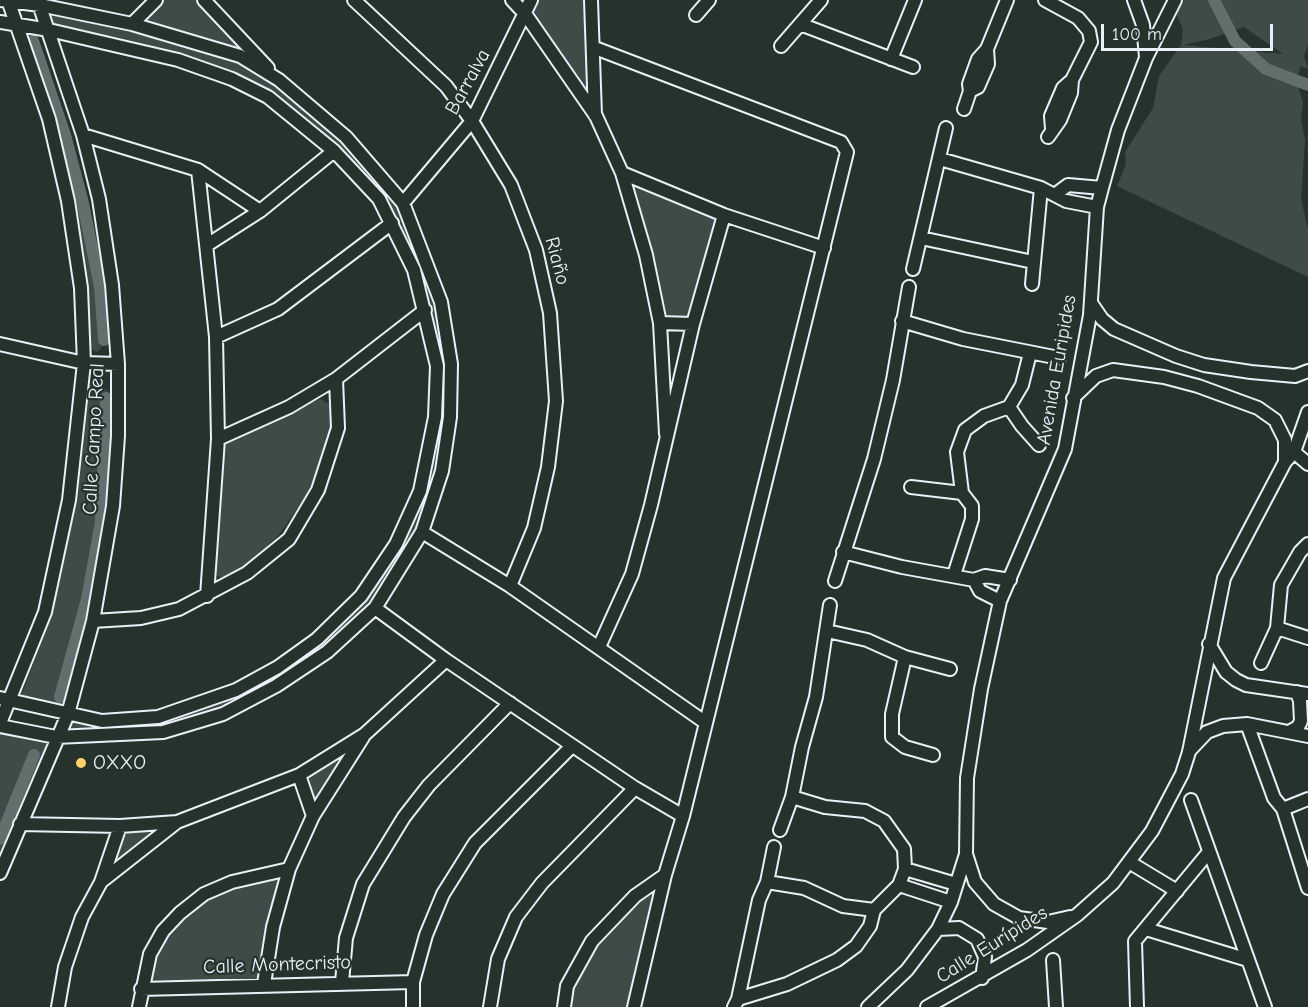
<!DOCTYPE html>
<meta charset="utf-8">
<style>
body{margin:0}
#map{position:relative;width:1308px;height:1007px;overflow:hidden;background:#26332d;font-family:"Comic Neue",sans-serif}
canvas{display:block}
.scale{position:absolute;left:1101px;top:24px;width:172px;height:27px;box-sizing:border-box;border:3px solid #e8f1f8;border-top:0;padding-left:8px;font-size:18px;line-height:21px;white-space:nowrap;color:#e8f1f8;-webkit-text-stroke:4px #26332d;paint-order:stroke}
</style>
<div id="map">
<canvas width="1308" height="1007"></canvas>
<div class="scale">100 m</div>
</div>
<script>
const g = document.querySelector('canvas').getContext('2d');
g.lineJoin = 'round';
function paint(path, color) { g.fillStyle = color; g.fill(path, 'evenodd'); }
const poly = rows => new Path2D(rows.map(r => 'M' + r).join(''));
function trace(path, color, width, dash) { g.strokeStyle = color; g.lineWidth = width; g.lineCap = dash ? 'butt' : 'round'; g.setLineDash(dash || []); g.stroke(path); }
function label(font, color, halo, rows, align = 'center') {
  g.font = font + ' "Comic Neue",sans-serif'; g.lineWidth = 4.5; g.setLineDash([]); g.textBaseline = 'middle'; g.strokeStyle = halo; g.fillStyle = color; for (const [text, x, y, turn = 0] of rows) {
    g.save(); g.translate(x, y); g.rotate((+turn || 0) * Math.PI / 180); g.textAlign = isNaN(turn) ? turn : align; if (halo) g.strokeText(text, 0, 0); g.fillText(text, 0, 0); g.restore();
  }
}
paint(poly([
 [156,0,204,0,279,80,346,137,403,203,441,302,450,417,422,532,375,608,327,652,223,714,163,732,56,738,0,873,0,726,56,737,68,714,158,717,278,667,361,596,420,491,437,366,425,310,392,223,334,151,232,79,49,30,40,5,132,24],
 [531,0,591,0,596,116,526,15],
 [1184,0,1308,0,1308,45,1304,56,1308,69,1301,66,1296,80,1303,103,1301,120,1305,140,1301,199,1308,230,1308,277,1117,186,1126,164,1125,152,1153,108,1159,76,1181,45,1183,29,1176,14],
 [1244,27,1283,54,1184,45,1210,39],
 [31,38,36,42,63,118,94,228,103,286,107,342,97,352,89,348,82,258,69,179,54,117,28,40],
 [622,173,724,215,693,324,660,323],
 [100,384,108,391,109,401,102,522,66,696,59,706,23,702,21,696,46,630,75,488,85,394,90,385],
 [321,399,329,404,333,415,330,432,314,479,304,499,279,535,254,559,231,577,222,578,213,573,223,442,303,403],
 [365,734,313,816,299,775],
 [177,822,101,882,120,826],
 [289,869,264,984,141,989,150,954,204,894],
 [665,875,634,1007,564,1007,592,941]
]), '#3e4b47');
trace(poly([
 [1214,0,1235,41,1266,69,1308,85],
 [33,41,65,135,82,199,100,287,104,340],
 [60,697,87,599,101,522,106,398],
 [0,839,34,755]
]), '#636f6d', 12);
const minor = poly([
 [0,0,40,5,132,24,240,56,279,80,346,137,403,203,441,302,451,364,450,417,442,471,422,532,375,608,327,652,276,686,223,714,163,732,56,737,0,726],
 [204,0,268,68],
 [354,0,446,86,472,121,511,185,536,250,550,313,556,401,548,467,534,528,510,586],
 [512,0,526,15,596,116,622,173,646,255,660,323,666,434],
 [591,0,595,115],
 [1045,0,1078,18,1089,31,1091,42,1072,80,1063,88,1051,116,1052,129],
 [1134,0,1143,25,1146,57],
 [696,15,709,0],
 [0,22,49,30,178,60,232,79,268,97,334,151,379,199,414,270,437,366,435,417,420,491,396,544,361,596,317,639,278,667,236,690,158,717,102,721,0,698],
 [132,24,156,0],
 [800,24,913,67],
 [781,46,821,0],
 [595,48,841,142,847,152,683,816,665,875,634,1007],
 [891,59,915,0],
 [970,91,978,87,988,64,987,49],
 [964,109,970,91,969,84,978,59,987,49,1007,0],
 [83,135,198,170,260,211],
 [1048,137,1060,120,1071,93,1072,80],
 [940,159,1041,188,1066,201,1097,207],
 [198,170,216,337,218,439,207,596],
 [622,173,724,215,824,248],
 [1056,194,1068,185,1102,188],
 [403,203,472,121,531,0],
 [921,238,1033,262],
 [207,245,260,211,334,151],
 [913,269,946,128],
 [1032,284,1041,188],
 [1091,303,1102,319,1114,329,1176,356,1204,365,1251,372,1295,376,1308,371],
 [902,321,963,339,1059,358],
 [660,323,693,324],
 [216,337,278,309,392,223],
 [0,344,84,363,118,364],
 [1073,398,1096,376,1113,370,1164,377,1198,386,1258,408,1275,420,1285,440,1285,462],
 [1009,407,1022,426,1039,445],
 [218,439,289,407,336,379,425,310],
 [1294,452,1308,464],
 [911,487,962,493],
 [422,532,510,586,706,723],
 [843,552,902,567,974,580,985,576,1010,580],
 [954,575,972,519,972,506,962,493,957,452,965,430,984,416,1009,407,1022,385,1030,353],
 [974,580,980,591,1000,601],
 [835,581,874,459,893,380,909,287],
 [375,608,446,660,635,788,683,816],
 [93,621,141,618,179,609,247,573,289,539,318,490,338,428,336,379],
 [1277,628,1308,638],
 [827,631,867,640,905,657,950,669],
 [1209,644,1226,672,1236,680,1246,685,1308,694],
 [599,647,632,574,651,505,693,324,724,215],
 [905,657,892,714,892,737,905,747,933,755],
 [1261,663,1277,628,1281,585,1300,552,1308,544],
 [0,723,45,612,69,500,84,363,81,288,68,201,49,119,8,0],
 [1247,724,1274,798,1283,809,1308,888],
 [1289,732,1298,727,1301,721,1300,701,1297,692],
 [1189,751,1207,732,1223,726,1247,724,1308,736],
 [299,775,313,816],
 [1191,800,1265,1007],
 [1283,809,1308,799],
 [20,824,120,826,177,822,299,775,365,734,446,660],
 [780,830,792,797,802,747,816,697,830,605],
 [966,854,975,882,994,904,1019,918,1048,922,1070,917],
 [1129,862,1177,891],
 [905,869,956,884],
 [0,873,68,714,93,621,113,506,118,436,118,364,112,285,99,199,83,135,38,1],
 [102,881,177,822],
 [767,882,804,888,843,906,874,910],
 [899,885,951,902],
 [938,929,959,928,977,939,985,957,982,978],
 [1146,929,1248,960],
 [1053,960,1056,1007],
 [342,982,346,938,363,884,404,817,429,785,510,703],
 [264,984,273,927,289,869,313,816,363,737],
 [141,989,413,982],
 [738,999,787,984,837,960,856,946,870,926,874,910,899,885,905,869,904,849,884,821,865,811,825,807,792,797],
 [58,1007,65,967,82,917,101,882,120,826],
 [139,1007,150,954,163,931,180,913,204,894,232,882,289,869],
 [413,1007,413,982,426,935,443,894,475,843,572,746],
 [490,1007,498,959,516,917,542,883,635,788],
 [564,1007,567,986,592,941,635,896,665,875],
 [734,1007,738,999,759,900,767,882,774,847],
 [868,1007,907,970,938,929,951,902,966,854,967,778,981,689,1000,601,1065,449,1090,315,1097,207,1102,188,1118,130,1146,58,1175,0],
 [927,1007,1027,950,1077,915,1113,883,1152,831,1182,774,1189,752,1224,578,1285,462,1294,452,1308,412],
 [1137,1007,1135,941,1208,853]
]);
trace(minor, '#e8f1f8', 16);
trace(minor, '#26332d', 12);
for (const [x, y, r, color] of [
 [81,763,6,"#ffd166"]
]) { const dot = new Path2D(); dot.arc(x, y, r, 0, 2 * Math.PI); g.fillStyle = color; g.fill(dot); trace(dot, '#26332d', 2); }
label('20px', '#e8f1f8', '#26332d', [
 ["Barralva",468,82,-61],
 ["Riaño",557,261,75],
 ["Avenida Euripides",1057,370,-80],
 ["Calle Campo Real",94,439,-87],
 ["Calle Eurípides",992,945,-32],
 ["Calle Montecristo",277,965,-2]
]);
label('20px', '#e8f1f8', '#26332d', [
 ["OXXO",93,763]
], 'left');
</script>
